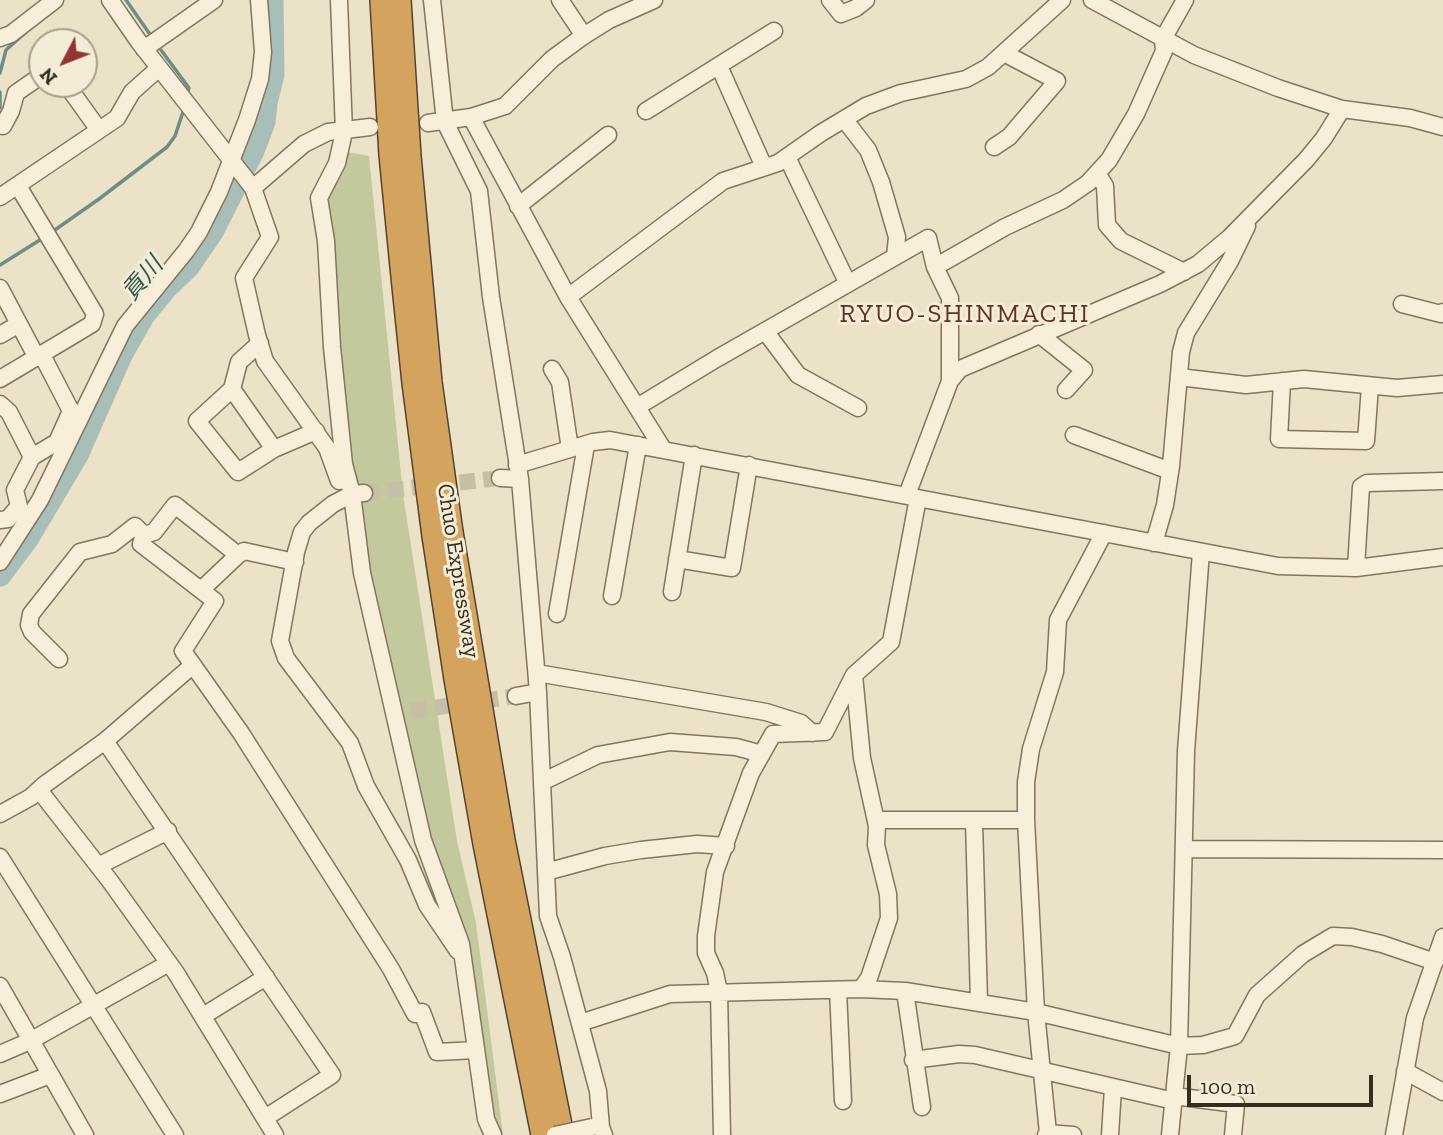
<!DOCTYPE html>
<meta charset="utf-8">
<style>
body{margin:0}
#map{position:relative;width:1443px;height:1135px;overflow:hidden;background:#ebe2c7;font-family:"Zilla Slab",serif}
canvas{display:block}
.north{position:absolute;left:28px;top:28px;width:70px;height:70px;box-sizing:border-box;background:#f3ecd6;border:2px solid #a89f8d;border-radius:50%;rotate:228deg;font-size:19px;font-weight:700;line-height:28px;text-align:center;color:#372c20}
.north::after{content:'';display:block;margin:auto;width:24px;height:32px;background:#903532;clip-path:polygon(50% 0,100% 100%,50% 72%,0 100%)}
.scale{position:absolute;left:1187px;top:1075px;width:186px;height:32px;box-sizing:border-box;border:4px solid #372c20;border-top:0;padding-left:9px;font-size:21px;line-height:24px;white-space:nowrap;color:#372c20;-webkit-text-stroke:5px #f3ecd6;paint-order:stroke}
</style>
<div id="map">
<canvas width="1443" height="1135"></canvas>
<div class="north">N</div>
<div class="scale">100 m</div>
</div>
<script>
const g = document.querySelector('canvas').getContext('2d');
g.lineJoin = 'round';
function paint(path, color) { g.fillStyle = color; g.fill(path, 'evenodd'); }
const poly = rows => new Path2D(rows.map(r => 'M' + r).join(''));
function trace(path, color, width, dash) { g.strokeStyle = color; g.lineWidth = width; g.lineCap = dash ? 'butt' : 'round'; g.setLineDash(dash || []); g.stroke(path); }
function label(font, color, halo, rows, align = 'center') {
  g.font = font + ' "Zilla Slab","Noto Sans JP",serif'; g.lineWidth = 6; g.setLineDash([]); g.textBaseline = 'middle'; g.strokeStyle = halo; g.fillStyle = color; for (const [text, x, y, turn = 0] of rows) {
    g.save(); g.translate(x, y); g.rotate((+turn || 0) * Math.PI / 180); g.textAlign = isNaN(turn) ? turn : align; if (halo) g.strokeText(text, 0, 0); g.fillText(text, 0, 0); g.restore();
  }
}
paint(poly([
 [348,152,369,156,403,494,457,841,476,923,503,1135,490,1114,432,843,401,709,374,606,347,452,325,198]
]), '#c2c99c');
trace(poly([
 [126,0,149,33],
 [161,50,189,88,187,95],
 [0,73,6,50,26,32],
 [0,92,0,108],
 [52,232,99,199,167,147,175,136,184,109],
 [0,265,43,238]
]), '#6f8d87', 3.5);
trace(poly([
 [0,575,27,539,77,455,121,355,143,316,166,288,188,267,212,232,253,151,264,122,266,103,273,74,272,0]
]), '#a8bfb9', 23);
trace(poly([
 [364,493,500,478],
 [411,711,516,696]
]), '#c7bea6', 16, [16, 8]);
const minor = poly([
 [110,0,139,42,253,188,270,237,244,278,257,335,265,361,327,448,339,481],
 [339,0,344,132,337,163,319,198,326,241,332,347,344,464,352,494,362,573,423,840,461,944,486,1119,493,1135],
 [432,0,445,122,479,191,491,297,520,479,538,692,548,916,562,957,598,1091,601,1127,604,1135],
 [560,0,584,36],
 [830,0,841,14,856,8,866,0],
 [1092,0,1194,55,1278,88,1342,109,1410,118,1443,127],
 [0,38,11,34,55,0],
 [144,49,214,0],
 [719,66,764,167],
 [66,84,99,130],
 [646,111,774,31],
 [471,117,568,297,663,449],
 [844,119,868,150,881,182,897,237,895,257],
 [428,123,471,117,505,106,552,59,582,37,609,20,654,0],
 [3,126,11,111,16,93,42,75],
 [994,147,1009,137,1057,81,1004,53],
 [787,157,848,284],
 [1097,173,1105,186,1107,225,1121,241,1184,272],
 [253,188,304,144,328,132,370,127],
 [0,197,117,118,132,92,159,68],
 [518,206,608,135],
 [935,267,1005,227,1063,200,1088,183,1109,160,1136,114,1164,51,1163,39,1185,0],
 [0,288,37,358],
 [568,297,723,181,778,163,821,133,866,106,901,93,966,79,988,67,1062,0],
 [1402,304,1441,314,1443,312],
 [765,331,798,375,858,408],
 [1039,334,1084,370,1066,390],
 [0,335,19,324],
 [260,343,239,362,232,389,197,421,238,472,274,449,316,431],
 [552,369,560,382,570,449],
 [1179,377,1246,385,1304,379,1397,388,1443,384],
 [0,379,92,324,95,314,18,186],
 [1282,381,1279,439,1366,441,1370,386],
 [232,389,274,449],
 [0,404,9,412,32,457,57,442,71,411,42,355],
 [637,407,716,359,928,238,935,267,950,298,950,381],
 [1074,435,1170,471],
 [517,465,593,442,610,440,1278,566,1356,568,1443,557],
 [500,478,520,479],
 [364,493,352,494,333,504,309,523,302,532,296,552,280,641,286,658,350,743,366,786,408,860,427,905,458,951],
 [907,495,950,381,960,369,1160,284,1198,264,1229,238,1306,160,1324,138,1342,109],
 [0,520,8,519,19,506,15,490,32,457],
 [1154,543,1165,505,1171,466,1181,352,1186,333,1230,261,1247,226],
 [238,555,175,505,154,532,144,535,141,544,215,601,183,651,241,733,391,969,415,1014,422,1012,437,1052,476,1050],
 [677,559,732,568,749,465],
 [0,562,40,500,125,326,186,251,199,232,219,192,247,120,260,79,263,52,259,0],
 [1356,568,1361,487,1367,483,1443,481],
 [201,590,238,555,244,551,295,562],
 [672,592,694,455],
 [612,596,638,445],
 [557,614,586,445],
 [59,659,32,632,29,625,31,614,80,552,112,544,135,526,144,535],
 [537,673,766,712,801,723,812,733],
 [854,675,862,758,877,826,876,845,888,894,889,918,869,978,861,989],
 [516,696,538,692],
 [105,741,332,1075,265,1118],
 [542,782,598,755,670,742,736,747,762,754],
 [39,790,110,881,176,973,275,1135],
 [0,814,31,797,44,785,105,741,193,665],
 [876,820,1026,820],
 [974,821,979,1002],
 [1184,849,1443,850],
 [0,857,175,1135],
 [98,866,168,831],
 [546,872,605,856,641,850,697,844,726,846],
 [0,986,85,1135],
 [838,990,843,1101],
 [905,991,922,1107],
 [203,1016,266,977],
 [580,1023,670,994,861,989,905,991,1036,1012,1179,1046,1203,1045,1235,1036,1257,995,1303,954,1333,936,1352,937,1382,944,1435,962],
 [0,1054,30,1041,169,963],
 [913,1060,959,1054,975,1055,1174,1101],
 [1405,1071,1443,1092],
 [0,1094,50,1075],
 [1174,1096,1236,1104,1233,1135],
 [1048,1133,1073,1135],
 [722,1135,719,992,715,973,706,953,706,936,715,872,751,773,773,734,825,732,854,675,891,642,918,498],
 [1046,1135,1048,1133,1036,1012,1026,820,1026,782,1031,749,1055,672,1058,620,1104,533],
 [1110,1135,1113,1088],
 [1170,1135,1179,1046,1186,751,1201,552],
 [1394,1135,1415,1018,1443,937]
]);
const highway = poly([
 [382,0,391,155,402,267,414,383,434,536,456,679,485,844,543,1135],
 [399,0,409,156,430,382,451,532,503,840,562,1135]
]);
trace(minor, '#86745e', 19);
trace(highway, '#544331', 26);
trace(minor, '#f7efda', 16);
trace(highway, '#d4a45f', 23);
const minorBridge = poly([
 [555,1135,592,1127]
]);
trace(minorBridge, '#86745e', 19, []);
trace(minorBridge, '#f7efda', 16);
label('23px', '#372c20', '#f3ecd6', [
 ["Chuo Expressway",458,571,81]
]);
label('italic 24px', '#315655', '#f3ecd6', [
 ["貢川",143,279,-50]
]);
g.letterSpacing = '2px';
label('26px', '#613223', '#f3ecd6', [
 ["RYUO-SHINMACHI",965,315]
]);
g.letterSpacing = '0px';
</script>
